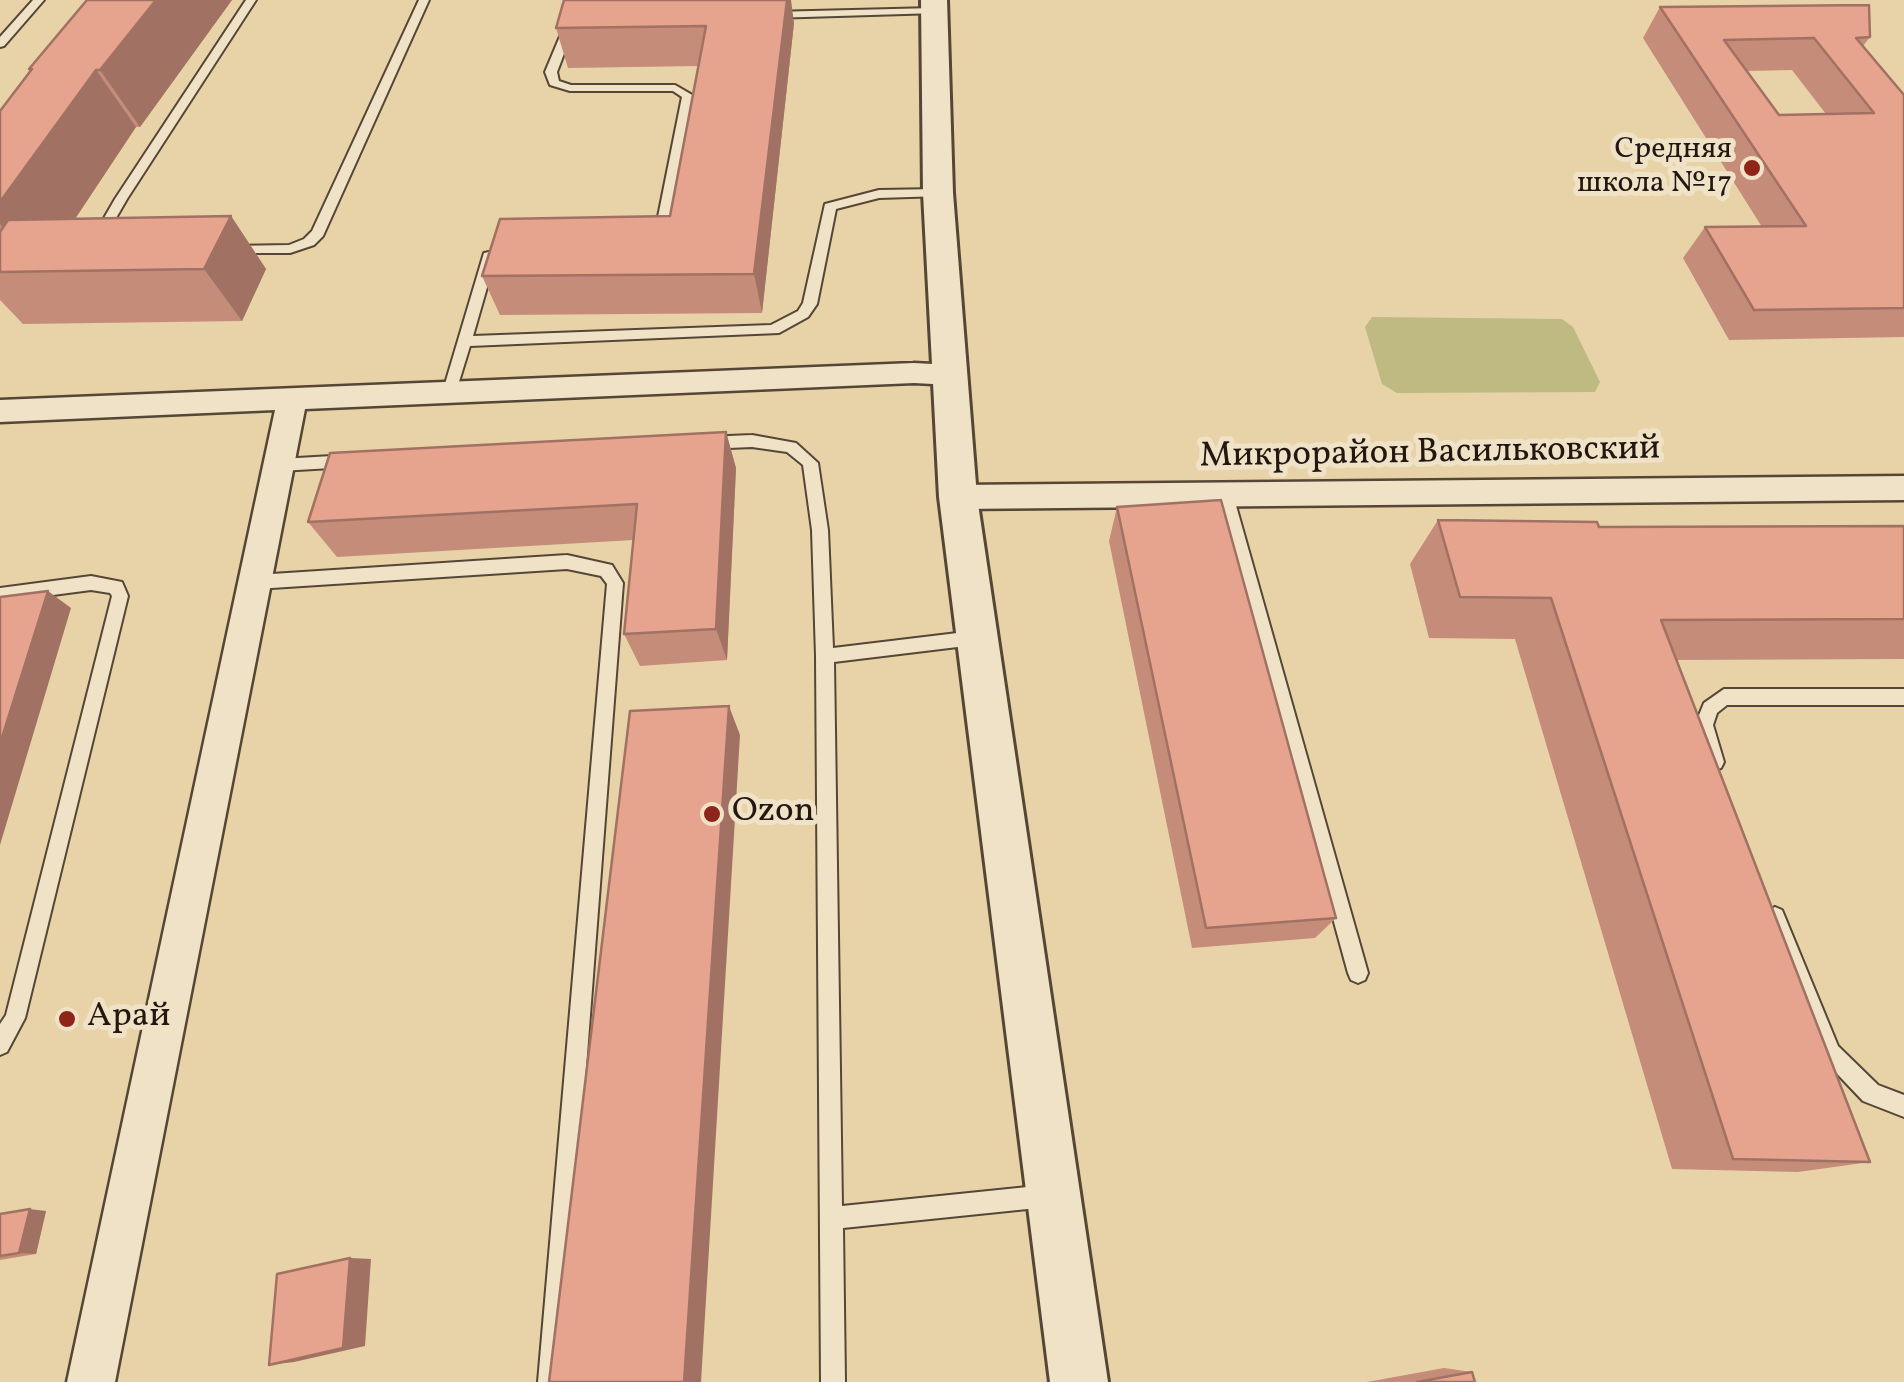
<!DOCTYPE html>
<meta charset="utf-8">
<style>
body{margin:0}
canvas{display:block;background:#e8d2a7}
</style>
<canvas width="1904" height="1382"></canvas>
<script>
const g = document.querySelector('canvas').getContext('2d');
g.lineJoin = 'round';
function paint(path, color) { g.fillStyle = color; g.fill(path, 'evenodd'); }
const poly = rows => new Path2D(rows.map(r => 'M' + r).join(''));
function trace(path, color, width, dash) { g.strokeStyle = color; g.lineWidth = width; g.lineCap = dash ? 'butt' : 'round'; g.setLineDash(dash || []); g.stroke(path); }
function label(font, color, halo, rows, align = 'center') {
  g.font = font + ' Vollkorn,serif'; g.lineWidth = 10; g.setLineDash([]); g.textBaseline = 'middle'; g.strokeStyle = halo; g.fillStyle = color; for (const [text, x, y, turn = 0] of rows) {
    g.save(); g.translate(x, y); g.rotate((+turn || 0) * Math.PI / 180); g.textAlign = isNaN(turn) ? turn : align; if (halo) g.strokeText(text, 0, 0); g.fillText(text, 0, 0); g.restore();
  }
}
paint(poly([
 [1372,317,1562,319,1573,327,1600,382,1595,392,1397,393,1382,384,1365,327]
]), '#beba82');
const service = poly([
 [33,0,44,0,4,46,0,47,0,37,33,0],
 [246,0,256,0,127,199,112,225,108,242,98,242,100,225,115,199,246,0],
 [419,0,429,0,323,236,314,245,290,253,225,253,223,250,230,246,289,245,304,239,312,231,419,0],
 [934,8,938,9,938,13,771,18,766,15,771,12,934,8],
 [571,19,576,22,557,72,559,81,571,85,675,85,694,96,666,240,656,240,654,237,682,97,673,91,570,91,550,85,545,72,566,22,571,19],
 [938,189,942,190,942,196,879,198,836,209,817,304,808,317,779,333,470,346,454,398,444,398,442,394,484,253,489,252,496,256,473,336,771,325,798,311,803,303,825,204,879,190,938,189],
 [752,435,796,443,818,463,828,530,833,648,974,631,980,633,982,638,980,643,974,645,834,662,842,1206,1047,1185,1055,1188,1058,1196,1055,1204,1047,1207,843,1228,845,1382,821,1382,816,656,812,530,803,465,787,452,752,447,705,449,697,443,705,437,752,435],
 [349,455,357,461,349,467,280,471,272,465,280,459,349,455],
 [1225,489,1233,495,1368,973,1365,980,1358,983,1351,980,1348,973,1217,495,1225,489],
 [567,555,612,565,623,583,562,1382,538,1382,607,584,601,576,567,569,256,589,248,582,256,575,567,555],
 [91,576,122,582,128,596,25,1018,7,1052,0,1055,0,1024,6,1015,112,596,110,593,91,590,0,602,0,588,91,576],
 [1724,689,1904,689,1904,705,1727,705,1717,713,1713,725,1724,762,1721,768,1715,770,1709,768,1706,762,1695,725,1704,703,1724,689],
 [1775,907,1782,910,1838,1046,1878,1085,1904,1095,1904,1117,1863,1101,1824,1060,1765,917,1768,910,1775,907]
]);
const minor = poly([
 [914,363,951,365,961,368,965,375,961,382,951,385,914,383,305,409,115,1382,67,1382,275,410,0,422,0,400,914,363],
 [1904,476,1904,500,958,509,947,506,942,497,947,488,958,485,1904,476]
]);
const tertiary = poly([
 [921,0,947,0,953,193,977,497,1108,1382,1050,1382,939,497,923,193,921,0]
]);
trace(service, '#554636', 4);
trace(minor, '#554636', 5);
trace(tertiary, '#554636', 6);
paint(service, '#f0e2c6');
paint(minor, '#f0e2c6');
paint(tertiary, '#f0e2c6');
paint(poly([
 [87,0,232,0,140,127,136,127,75,219,231,216,266,269,242,321,23,324,0,300,0,111,31,71,29,69],
 [1660,7,1870,37,1863,46,1904,95,1904,337,1729,340,1683,258,1705,227,1762,227,1643,38],
 [1792,70,1826,114,1779,115,1746,71],
 [794,23,762,313,500,315,482,276,670,216,699,66,568,68,556,28],
 [726,432,736,468,727,660,640,666,624,634,634,540,337,557,308,522],
 [1117,507,1336,918,1315,938,1192,948,1109,541],
 [1438,520,1599,527,1904,526,1904,659,1676,660,1870,1162,1798,1172,1672,1169,1515,639,1429,638,1410,564],
 [46,1211,36,1254,0,1260,0,1214],
 [1444,1368,1472,1372,1475,1382,1367,1382]
]), '#c68c7a');
paint(poly([
 [156,0,232,0,140,127,100,70],
 [787,0,791,0,794,23,762,313,754,274],
 [96,70,136,127,41,270,0,224,0,202],
 [231,216,266,269,242,321,204,269],
 [726,432,736,468,727,660,716,629],
 [48,591,71,608,0,845,0,744],
 [729,706,740,735,701,1382,684,1382],
 [30,1209,46,1211,36,1254,19,1253],
 [350,1258,371,1259,365,1346,294,1362,269,1365]
]), '#a17263');
const building = poly([
 [87,0,156,0,100,70,96,70,0,202,0,111,32,69,29,69,87,0],
 [564,0,787,0,754,274,482,276,500,219,670,216,706,26,556,28,564,0],
 [1869,5,1870,37,1856,38,1904,95,1904,308,1754,310,1705,227,1806,226,1660,7,1869,5],
 [1814,38,1874,113,1779,115,1724,40,1814,38],
 [231,216,204,269,0,272,0,232,8,220,231,216],
 [726,432,716,629,624,634,637,504,308,522,330,453,726,432],
 [1221,500,1336,918,1206,928,1117,507,1221,500],
 [1438,520,1597,522,1599,527,1904,526,1904,619,1661,620,1870,1162,1733,1159,1551,598,1460,597,1438,520],
 [48,591,0,744,0,597,48,591],
 [729,706,684,1382,549,1382,630,711,729,706],
 [30,1209,19,1253,0,1256,0,1214,30,1209],
 [350,1258,343,1348,269,1365,277,1274,350,1258],
 [1472,1372,1475,1382,1417,1382,1472,1372]
]);
paint(building, '#e6a38e');
trace(building, '#a17263', 2.5);
for (const [x, y, r, color] of [
 [1752,168,10,"#8f2418"],
 [712,814,10,"#8f2418"],
 [67,1019,10,"#8f2418"]
]) { const dot = new Path2D(); dot.arc(x, y, r, 0, 2 * Math.PI); g.fillStyle = color; g.fill(dot); trace(dot, '#f0e2c6', 4); }
label('30px', '#241710', '#f0e2c6', [
 ["Средняя",1732,151],
 ["школа №17",1732,185]
], 'right');
label('35px', '#241710', '#f0e2c6', [
 ["Микрорайон Васильковский",1430,455,-1]
]);
label('35px', '#241710', '#f0e2c6', [
 ["Ozon",732,814],
 ["Арай",87,1019]
], 'left');
</script>
